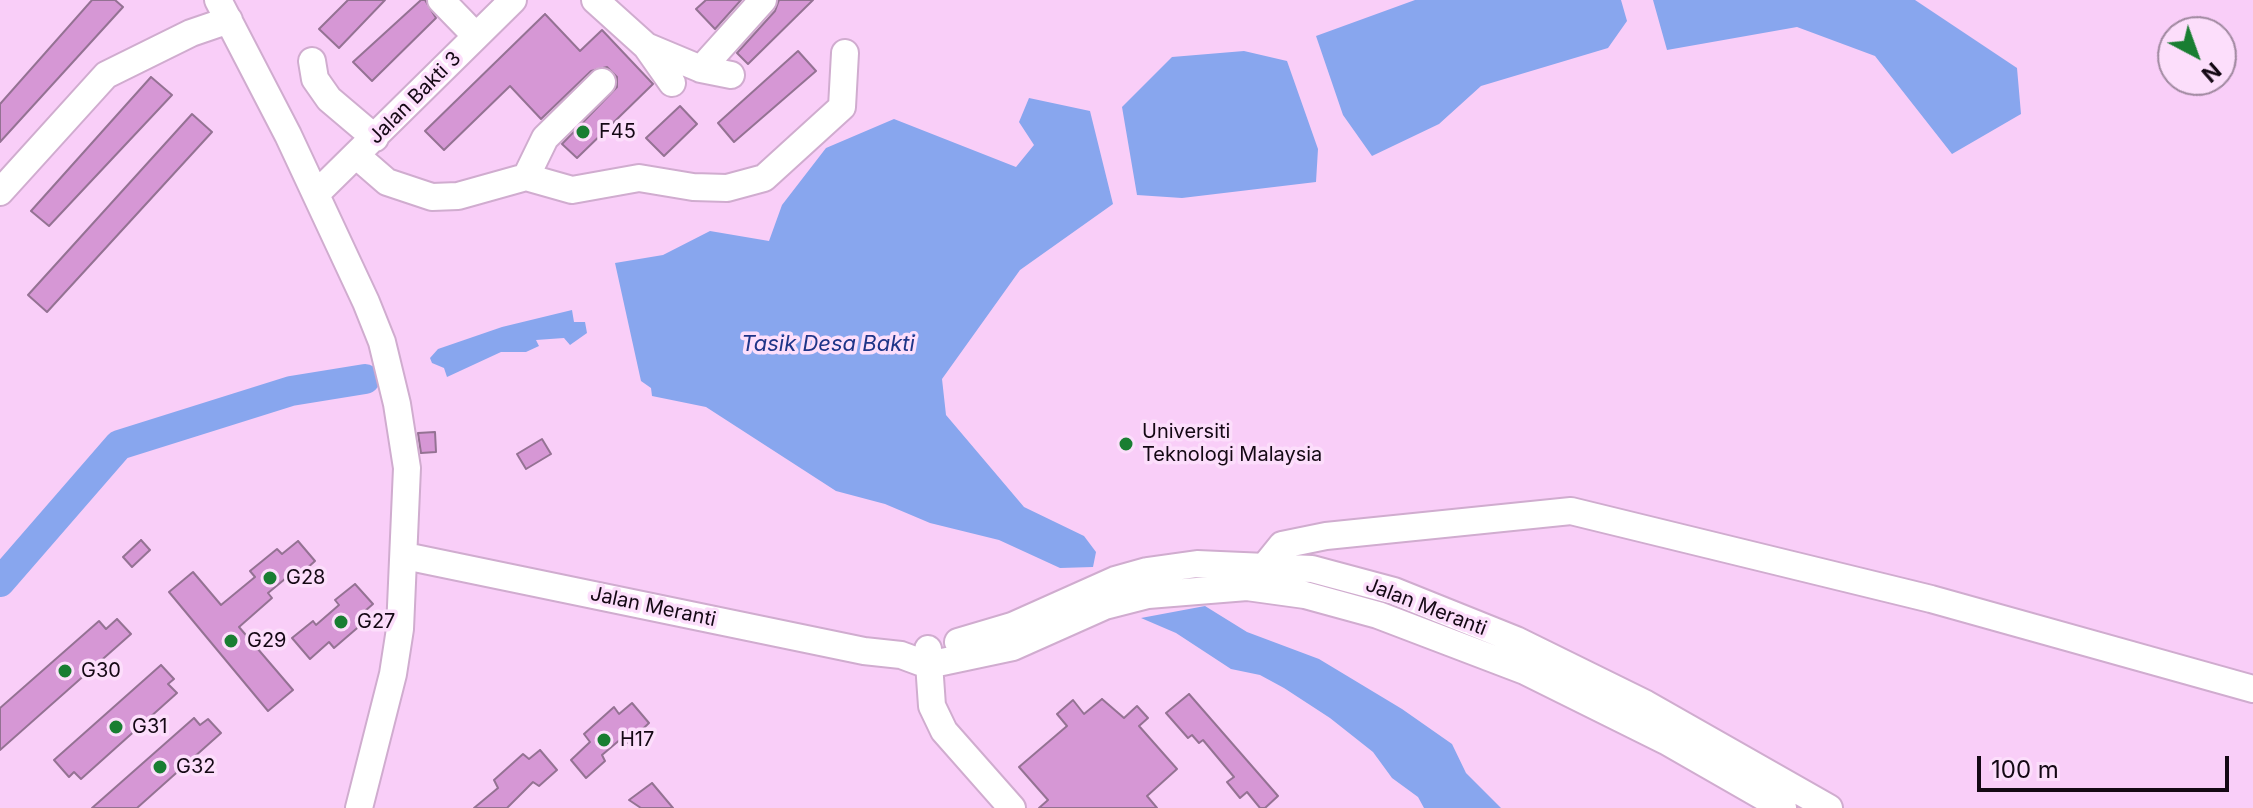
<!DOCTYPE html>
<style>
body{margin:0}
#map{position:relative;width:2253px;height:808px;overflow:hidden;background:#fcdefb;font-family:Inter,sans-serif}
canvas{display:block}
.north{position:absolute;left:2157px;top:16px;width:80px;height:80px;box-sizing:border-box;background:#fcdefb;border:2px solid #9f889f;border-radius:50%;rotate:139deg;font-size:22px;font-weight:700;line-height:32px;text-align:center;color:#140814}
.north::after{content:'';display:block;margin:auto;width:28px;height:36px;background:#197e32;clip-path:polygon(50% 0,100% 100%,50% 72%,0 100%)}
.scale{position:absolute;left:1977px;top:756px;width:252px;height:36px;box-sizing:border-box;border:4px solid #140814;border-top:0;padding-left:10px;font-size:24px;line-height:28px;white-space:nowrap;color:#140814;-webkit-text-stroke:6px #fcdefb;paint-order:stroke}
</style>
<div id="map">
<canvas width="2253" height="808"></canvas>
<div class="north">N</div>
<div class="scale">100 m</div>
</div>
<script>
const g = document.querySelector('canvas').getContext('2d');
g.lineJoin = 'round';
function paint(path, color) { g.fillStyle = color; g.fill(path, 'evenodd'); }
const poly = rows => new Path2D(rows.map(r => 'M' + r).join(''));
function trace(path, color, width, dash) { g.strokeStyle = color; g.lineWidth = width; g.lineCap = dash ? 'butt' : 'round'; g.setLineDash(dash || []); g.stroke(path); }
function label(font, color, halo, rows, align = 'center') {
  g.font = font + ' Inter,sans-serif'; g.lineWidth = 7; g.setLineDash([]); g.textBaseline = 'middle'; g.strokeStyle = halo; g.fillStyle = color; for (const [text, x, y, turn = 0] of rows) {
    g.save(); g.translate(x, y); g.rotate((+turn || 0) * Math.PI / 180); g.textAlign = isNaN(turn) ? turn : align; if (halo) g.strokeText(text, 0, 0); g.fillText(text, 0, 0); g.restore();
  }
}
paint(poly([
 [0,0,2253,0,2253,808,0,808],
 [2173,32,2221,32,2221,80,2173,80]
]), '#f9cef8');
paint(poly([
 [1415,0,1621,0,1627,21,1608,48,1481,86,1439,124,1372,156,1343,115,1316,36],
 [1653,0,1915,0,2017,68,2021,114,1952,154,1875,56,1797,27,1667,50],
 [1244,51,1287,61,1318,149,1316,182,1182,198,1137,195,1122,107,1172,57],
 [1029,98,1090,111,1113,204,1020,270,942,379,946,415,1024,507,1084,536,1096,552,1093,567,1060,568,999,540,930,523,885,504,836,491,706,407,652,396,651,388,641,381,615,263,663,255,710,231,769,241,782,205,826,148,894,119,1016,167,1034,145,1019,122],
 [572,310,574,322,585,322,587,333,570,345,564,338,536,340,539,346,526,352,501,352,447,377,444,368,432,363,430,358,438,349,502,327],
 [1205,606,1247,632,1319,659,1402,709,1452,744,1466,773,1501,808,1424,808,1418,797,1392,778,1373,752,1330,718,1284,688,1260,675,1231,669,1176,633,1141,618]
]), '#88a6ee');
trace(poly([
 [0,582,119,445,291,391,365,379]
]), '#88a6ee', 30);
const building = poly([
 [92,0,115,0,123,7,0,142,0,104,92,0],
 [348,0,385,0,339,48,319,29,348,0],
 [421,0,425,0,436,18,372,81,353,62,421,0],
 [706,0,741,0,715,29,696,9,706,0],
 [779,0,813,0,748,64,737,53,775,11,779,0],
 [545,14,580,51,602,30,653,84,577,158,562,144,617,87,617,77,607,67,591,71,541,119,510,86,444,150,425,131,545,14],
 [798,51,816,71,734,142,718,123,798,51],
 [151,77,172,95,49,226,31,211,151,77],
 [680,106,697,124,664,156,646,138,680,106],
 [192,114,212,132,47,312,28,295,192,114],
 [435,432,436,452,421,453,418,433,435,432],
 [542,439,551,454,526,469,517,454,542,439],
 [141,540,150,550,132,567,123,557,141,540],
 [298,541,315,561,295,579,291,574,268,593,272,598,239,627,293,690,268,711,169,592,193,572,221,605,255,577,250,571,277,549,282,554,298,541],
 [355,584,373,604,357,618,363,623,334,648,329,642,310,659,292,638,313,621,316,625,339,605,335,600,355,584],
 [117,619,131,634,0,750,0,708,99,621,106,629,117,619],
 [161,665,174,679,168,684,177,693,81,779,74,772,69,777,54,760,161,665],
 [1189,694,1278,796,1265,808,1260,808,1247,792,1240,798,1227,782,1234,777,1203,740,1199,743,1192,735,1188,738,1166,713,1189,694],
 [1102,699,1124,718,1137,706,1148,718,1139,726,1177,769,1147,796,1157,808,1039,808,1048,800,1019,767,1067,726,1057,714,1073,700,1084,714,1102,699],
 [632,703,649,723,628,743,622,738,602,755,605,761,586,778,571,760,590,742,584,734,614,707,619,714,632,703],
 [194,718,200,725,208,719,221,733,137,808,92,808,194,718],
 [540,750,557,770,539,786,533,782,507,808,474,808,498,788,494,780,523,754,529,759,540,750],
 [652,783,673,808,641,808,629,800,652,783]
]);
paint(building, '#d697d5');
trace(building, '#947293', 2);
const minor = poly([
 [218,0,288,135,366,302,382,342,397,404,407,468,400,629,393,674,359,808],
 [441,0,476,36],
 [595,0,646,46,672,83],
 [646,46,701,69,731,75],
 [312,61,315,79,329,99,375,138],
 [701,69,763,0],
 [357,156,387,182,432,197,458,196,526,177,572,190,639,178,693,187,727,188,764,178,842,107,845,53],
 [526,177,545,138,602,82],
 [0,192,106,75,191,33,229,20],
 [316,194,513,0],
 [405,556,864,651,901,655,928,665,1013,647,1105,606,1148,595,1247,587,1305,595,1378,615,1525,671,1666,741,1783,808],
 [1265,566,1282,545,1326,536,1571,511,1931,599,2253,689],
 [958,642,1012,626,1115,580,1147,571,1197,564,1312,569,1394,591,1516,640,1646,704,1829,808],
 [928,649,932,706,944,731,1012,808]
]);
trace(minor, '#d0accf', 30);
trace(minor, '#fff', 26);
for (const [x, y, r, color] of [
 [583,132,8,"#197e32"],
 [1126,444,8,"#197e32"],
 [270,578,8,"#197e32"],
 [341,622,8,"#197e32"],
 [231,641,8,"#197e32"],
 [65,671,8,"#197e32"],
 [116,727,8,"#197e32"],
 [604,740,8,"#197e32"],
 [160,767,8,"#197e32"]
]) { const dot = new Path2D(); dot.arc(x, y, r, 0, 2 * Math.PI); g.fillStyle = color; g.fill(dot); trace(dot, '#fcdefb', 3); }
label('20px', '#140814', '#fcdefb', [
 ["Jalan Bakti 3",415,98,-45],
 ["Jalan Meranti",653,607,12],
 ["Jalan Meranti",1426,607,21]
]);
label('20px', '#140814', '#fcdefb', [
 ["F45",599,132],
 ["Universiti",1142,432],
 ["Teknologi Malaysia",1142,455],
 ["G28",286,578],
 ["G27",357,622],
 ["G29",247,641],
 ["G30",81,671],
 ["G31",132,727],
 ["H17",620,740],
 ["G32",176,767]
], 'left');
label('italic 22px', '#1e3588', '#fcdefb', [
 ["Tasik Desa Bakti",828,344]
]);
</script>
